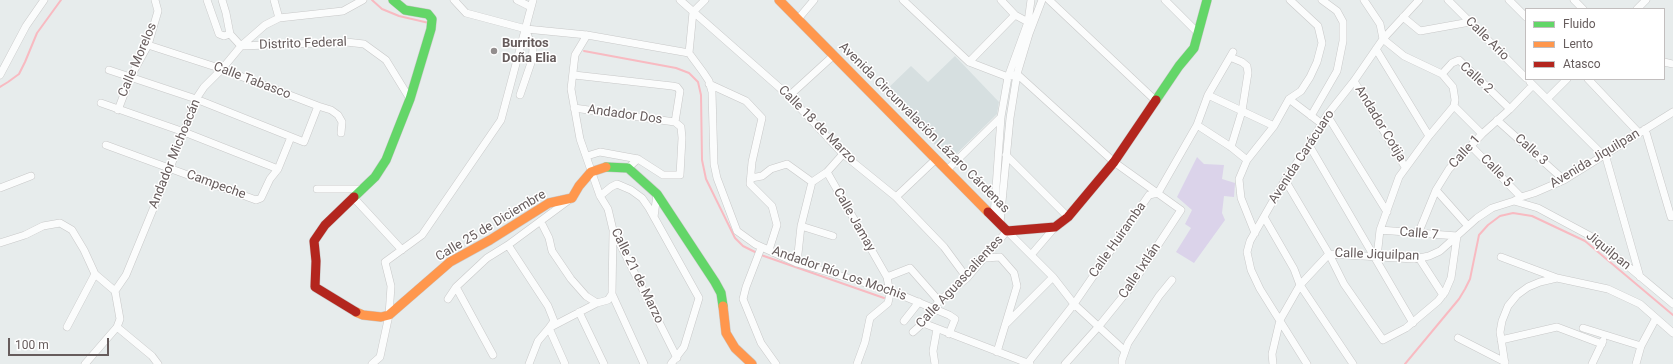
<!DOCTYPE html>
<meta charset="utf-8">
<style>
body{margin:0}
#map{position:relative;width:1673px;height:364px;overflow:hidden;background:#e7ecec;font-family:Roboto,sans-serif}
canvas{display:block}
.legend{position:absolute;left:1525px;top:8px;width:140px;height:72px;box-sizing:border-box;background:#fff;border:1px solid #c2bebe;margin:0;padding:5px 7px;list-style:none;font-size:12px;color:#665c5c}
.legend li{display:flex;align-items:center;gap:8px;height:20px}
.legend b{width:20px;border:1px solid #c2bebe}
.scale{position:absolute;left:8px;top:338px;width:101px;height:18px;box-sizing:border-box;border:2px solid #665c5c;border-top:0;padding-left:5px;font-size:12px;line-height:14px;white-space:nowrap;color:#665c5c;-webkit-text-stroke:3px #fff;paint-order:stroke}
</style>
<div id="map">
<canvas width="1673" height="364"></canvas>
<ul class="legend">
<li><b style="height:5px;background:#63d668"></b>Fluido</li>
<li><b style="height:5px;background:#ff974d"></b>Lento</li>
<li><b style="height:5px;background:#b3261e"></b>Atasco</li>
</ul>
<div class="scale">100 m</div>
</div>
<script>
const g = document.querySelector('canvas').getContext('2d');
g.lineJoin = 'round';
function paint(path, color) { g.fillStyle = color; g.fill(path, 'evenodd'); }
const poly = rows => new Path2D(rows.map(r => 'M' + r).join(''));
function trace(path, color, width, dash) { g.strokeStyle = color; g.lineWidth = width; g.lineCap = dash ? 'butt' : 'round'; g.setLineDash(dash || []); g.stroke(path); }
function label(font, color, halo, rows, align = 'center') {
  g.font = font + ' Roboto,sans-serif'; g.lineWidth = 3; g.setLineDash([]); g.textBaseline = 'middle'; g.strokeStyle = halo; g.fillStyle = color; for (const [text, x, y, turn = 0] of rows) {
    g.save(); g.translate(x, y); g.rotate((+turn || 0) * Math.PI / 180); g.textAlign = isNaN(turn) ? turn : align; if (halo) g.strokeText(text, 0, 0); g.fillText(text, 0, 0); g.restore();
  }
}
paint(poly([
 [955,56,999,102,997,114,950,160,884,92,911,66,928,82]
]), '#d6dfe0');
paint(poly([
 [1197,157,1204,164,1224,165,1222,179,1235,183,1234,197,1224,196,1222,213,1225,220,1194,263,1176,252,1191,228,1185,224,1192,210,1177,197]
]), '#dbd3ea');
trace(poly([
 [372,0,382,9,399,16,429,23],
 [584,51,676,68,689,73,698,82,701,95,702,160,706,179,735,238,743,246,757,253],
 [0,87,8,82,19,74,25,62,37,33,61,0],
 [761,255,884,298],
 [1405,364,1459,299,1465,289,1470,279,1479,235,1488,225,1500,216,1513,213,1532,216,1585,241,1673,315]
]), '#f8bac1', 2);
const street = poly([
 [207,0,219,34,224,36,230,34],
 [222,0,226,13,230,34,241,46,346,42,364,44,386,60,410,99],
 [274,0,279,18],
 [454,0,466,13,526,29,587,35,689,53,703,72,709,81,712,92,714,164,717,178,737,231,755,244,797,263,889,290,949,315,955,319,949,334],
 [517,0,531,7],
 [680,0,789,96,843,154,896,197,944,247,967,278],
 [903,0,969,62,1008,77,1017,74,1114,162,1181,210,1129,289,1099,326,1065,364],
 [1001,0,1015,15,1028,22],
 [1049,0,1156,101],
 [1165,0,1198,33],
 [1364,0,1380,24,1383,39],
 [1448,0,1526,78],
 [1509,0,1526,17],
 [1574,0,1583,9],
 [1637,9,1646,0],
 [1403,17,1420,31,1470,22],
 [798,19,814,0],
 [587,35,575,55,571,89,580,139,600,196,608,209,613,230,677,358],
 [148,45,222,69,318,106,331,110,338,115,342,122,341,133],
 [1376,49,1429,136],
 [689,53,693,12,705,0],
 [1230,57,1242,62,1247,66,1248,73,1242,111,1231,147],
 [969,62,1015,15],
 [1664,62,1673,64],
 [109,70,196,99,304,142,318,106],
 [1442,74,1452,63,1459,60,1510,109],
 [0,75,26,26,44,0],
 [574,75,672,86,677,87,680,91,675,122,681,127,682,138,680,175,663,175,638,159],
 [1588,79,1639,133],
 [1354,81,1405,167],
 [1530,82,1603,155],
 [709,84,746,101,762,118,752,162,750,184,772,206,777,225,769,250],
 [520,95,532,60,533,49,526,31],
 [1208,95,1274,126],
 [789,96,834,55],
 [1289,99,1322,124],
 [1547,99,1567,79],
 [101,103,184,132,278,169],
 [1454,106,1482,134],
 [574,108,675,122],
 [118,110,131,76,148,45,158,11,155,0],
 [1327,115,1387,212],
 [1311,116,1337,71,1343,41,1343,22,1337,11,1322,0],
 [1497,120,1564,180],
 [1197,125,1231,147,1247,160],
 [1645,129,1671,217,1673,216],
 [106,145,256,200,261,198,270,179,278,169,291,137],
 [1309,145,1413,323],
 [1471,146,1521,197],
 [843,154,827,172,887,277,890,294,888,303,870,318,865,342,857,364],
 [1605,154,1640,277],
 [1006,155,1068,217],
 [587,156,600,152,638,159,628,168],
 [947,170,1001,117],
 [751,178,762,176,771,169,787,164,812,182],
 [1285,180,1329,254,1344,284,1383,340,1406,328,1438,301,1445,292,1451,278,1457,236,1380,230],
 [812,182,827,172],
 [0,188,31,176],
 [317,189,362,189],
 [1436,190,1468,226],
 [600,196,611,187,617,184,631,190,642,198,649,208,699,298,684,347,671,364],
 [353,197,402,250],
 [896,197,936,159],
 [1514,201,1538,208,1594,238,1673,304],
 [994,216,1001,117,1008,77,1028,22,1031,0],
 [654,217,657,194],
 [1264,217,1294,269,1300,285,1353,364],
 [541,222,549,238,552,251,571,279,586,296,597,303,608,300,612,294],
 [1000,223,1010,118,1017,74,1029,34,1042,0],
 [801,226,833,236],
 [613,232,612,294,644,364],
 [1255,233,1241,198,1239,179,1247,160,1274,126,1289,99,1301,91,1310,77,1317,62,1322,43,1318,26,1290,0],
 [1418,234,1436,190,1449,169,1482,134,1510,109,1533,85],
 [0,243,25,235,43,226,60,223,72,230,84,250,95,274,115,291],
 [508,245,548,306,554,321,549,328,565,364],
 [761,248,746,287,743,299,761,343,776,364],
 [1031,255,1055,227],
 [1377,257,1380,230,1399,177,1429,136,1454,106,1455,100,1453,87,1442,74,1404,56,1383,39],
 [1501,257,1557,278],
 [985,258,1000,257,1014,273,1017,286,997,352],
 [1419,258,1443,295],
 [797,263,801,226,812,182],
 [887,277,910,268,939,301],
 [456,287,493,355],
 [448,299,456,287,487,258,508,245,569,200],
 [579,312,604,364],
 [904,321,919,302],
 [923,323,1030,364],
 [1007,323,1053,277],
 [67,327,95,274],
 [117,327,152,356,158,364],
 [1583,328,1641,346],
 [913,332,923,323,939,301,967,278,1007,231,1053,277,1074,304,1125,351],
 [1458,338,1505,362],
 [1501,340,1557,327,1602,344],
 [85,364,117,327,120,319,115,291,126,275,170,168,196,99,204,87,222,69,241,46,265,25,279,18,343,11,363,0],
 [372,364,380,357,389,315,391,286,385,262,422,235,501,120,533,0],
 [529,364,538,341,549,328,597,303],
 [935,364,933,351,937,329],
 [1027,364,1074,304,1149,195,1158,193,1197,125,1208,95,1233,52],
 [1122,364,1122,360,1128,343,1159,296,1172,280],
 [1273,364,1272,354,1280,320,1300,285,1329,254,1414,259,1429,256,1440,251,1477,218,1492,208,1514,201,1521,197,1534,193,1564,180,1673,112],
 [1307,364,1260,289,1251,270,1247,252,1250,241,1285,180,1309,145,1327,115,1354,81,1383,39,1419,0],
 [1505,364,1500,332,1502,321,1508,306,1517,295,1528,287,1540,282,1557,278,1608,289,1640,304,1673,333],
 [1592,364,1603,341],
 [1636,364,1641,346,1656,318]
]);
const fast = poly([
 [1156,100,1179,66,1194,48,1207,0],
 [606,167,628,168,657,194,715,282,721,293,723,306],
 [354,197,375,177,386,160,410,99,431,29,432,19,428,14,405,10,393,0]
]);
const slow = poly([
 [779,0,988,212],
 [723,306,726,333,735,348,752,364],
 [356,312,363,315,381,317,389,315,450,262,490,240,549,203,572,198,579,186,591,172,606,167]
]);
const jam = poly([
 [354,197,325,225,314,241,316,261,315,287,356,312],
 [988,212,1007,231,1055,227,1068,217,1114,162,1156,100]
]);
trace(street, '#c8c8c8', 8);
trace(fast, '#cac9c9', 10);
trace(slow, '#cac9c9', 10);
trace(jam, '#cac9c9', 10);
trace(street, '#fbfcfc', 7);
trace(fast, '#63d668', 9);
trace(slow, '#ff974d', 9);
trace(jam, '#b3261e', 9);
for (const [x, y, r, color] of [
 [494,51,4,"#938e8e"]
]) { const dot = new Path2D(); dot.arc(x, y, r, 0, 2 * Math.PI); g.fillStyle = color; g.fill(dot); trace(dot, '#fff', 1.5); }
label('13px', '#665c5c', '#fff', [
 ["Calle Ario",1487,39,45],
 ["Distrito Federal",303,44,-2],
 ["Calle Morelos",138,60,-67],
 ["Calle 2",1476,78,42],
 ["Calle Tabasco",252,81,21],
 ["Andador Dos",625,115,8],
 ["Andador Cotija",1380,124,59],
 ["Calle 18 de Marzo",817,125,45],
 ["Avenida Circunvalación Lázaro Cárdenas",924,128,45],
 ["Calle 3",1531,150,42],
 ["Calle 1",1465,152,-48],
 ["Andador Michoacán",175,154,-68],
 ["Avenida Carácuaro",1302,157,-57],
 ["Avenida Jiquilpan",1595,159,-31],
 ["Calle 5",1496,171,46],
 ["Campeche",216,185,20],
 ["Calle Jamay",854,220,60],
 ["Calle 25 de Diciembre",491,226,-31],
 ["Calle 7",1419,234,5],
 ["Calle Huiramba",1118,240,-55],
 ["Jiquilpan",1608,251,39],
 ["Calle Jiquilpan",1377,255,2],
 ["Calle Ixtlán",1140,271,-56],
 ["Andador Río Los Mochis",839,274,19],
 ["Calle 21 de Marzo",637,276,64],
 ["Calle Aguascalientes",960,282,-47]
]);
label('bold 13px', '#665c5c', '#fff', [
 ["Burritos",502,44],
 ["Doña Elia",502,59]
], 'left');
</script>
